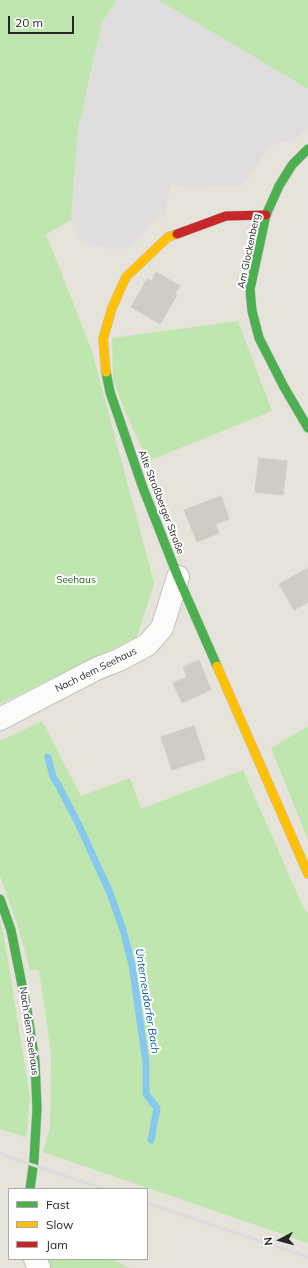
<!DOCTYPE html>
<meta charset="utf-8">
<style>
body{margin:0}
#map{position:relative;width:308px;height:1268px;overflow:hidden;background:#e6e3db;font-family:Mulish,sans-serif}
canvas{display:block}
.legend{position:absolute;left:8px;top:1188px;width:140px;height:72px;box-sizing:border-box;background:#fff;border:1px solid #a9a9a9;margin:0;padding:5px 7px;list-style:none;font-size:12px;color:#272727}
.legend li{display:flex;align-items:center;gap:8px;height:20px}
.legend b{width:20px;border:1px solid #a9a9a9}
.north{position:absolute;left:260px;top:1220px;width:40px;height:40px;-webkit-text-stroke:3px #fff;paint-order:stroke;rotate:264deg;font-size:11px;font-weight:700;line-height:16px;text-align:center;color:#272727}
.north::after{content:'';display:block;margin:auto;width:14px;height:18px;background:#272727;clip-path:polygon(50% 0,100% 100%,50% 72%,0 100%)}
.scale{position:absolute;left:8px;top:16px;width:66px;height:18px;box-sizing:border-box;border:2px solid #272727;border-top:0;padding-left:5px;font-size:12px;line-height:14px;white-space:nowrap;color:#272727;-webkit-text-stroke:3px #fff;paint-order:stroke}
</style>
<div id="map">
<canvas width="308" height="1268"></canvas>
<ul class="legend">
<li><b style="height:5px;background:#4caf50"></b>Fast</li>
<li><b style="height:5px;background:#ffc107"></b>Slow</li>
<li><b style="height:5px;background:#c62828"></b>Jam</li>
</ul>
<div class="north">N</div>
<div class="scale">20 m</div>
</div>
<script>
const g = document.querySelector('canvas').getContext('2d');
g.lineJoin = 'round';
function paint(path, color) { g.fillStyle = color; g.fill(path, 'evenodd'); }
const poly = rows => new Path2D(rows.map(r => 'M' + r).join(''));
function trace(path, color, width, dash) { g.strokeStyle = color; g.lineWidth = width; g.lineCap = dash ? 'butt' : 'round'; g.setLineDash(dash || []); g.stroke(path); }
function label(font, color, halo, rows, align = 'center') {
  g.font = font + ' Mulish,sans-serif'; g.lineWidth = 4; g.setLineDash([]); g.textBaseline = 'middle'; g.strokeStyle = halo; g.fillStyle = color; for (const [text, x, y, turn = 0] of rows) {
    g.save(); g.translate(x, y); g.rotate((+turn || 0) * Math.PI / 180); g.textAlign = isNaN(turn) ? turn : align; if (halo) g.strokeText(text, 0, 0); g.fillText(text, 0, 0); g.restore();
  }
}
paint(poly([
 [117,0,158,0,308,89,308,128,295,139,269,147,243,185,192,188,170,185,165,215,151,222,138,241,124,248,113,249,92,245,81,240,71,220,78,129,102,22]
]), '#e0dddf');
paint(poly([
 [0,0,117,0,102,22,78,129,71,220,46,234,92,351,154,583,137,637,0,704],
 [158,0,308,0,308,89],
 [238,321,272,411,148,461,124,409,113,379,112,338],
 [42,721,81,796,130,778,141,809,243,770,303,907,308,913,308,1243,43,1152,50,1128,51,1054,39,970,30,970,18,926,0,876,0,741],
 [308,726,308,840,271,748],
 [0,919,8,960,30,1098,26,1137,0,1129],
 [41,1259,113,1259,129,1268,44,1268]
]), '#c0e6b0');
trace(poly([
 [48,757,53,777,56,781,78,823,110,893,123,930,132,965,146,1063,146,1094,157,1108,151,1140]
]), '#87c8ef', 7);
const building = poly([
 [156,272,180,286,175,294,177,295,160,324,131,307,147,279,152,281,156,272],
 [259,458,287,461,283,495,255,492,259,458],
 [221,496,229,519,216,524,219,533,197,542,184,510,221,496],
 [308,568,308,602,294,610,279,584,308,568],
 [199,660,211,690,182,703,173,683,187,677,183,667,199,660],
 [194,726,205,759,172,770,161,737,194,726]
]);
paint(building, '#cfccc6');
trace(building, '#d1cec7', 1);
const street = poly([
 [0,719,98,668,119,660,147,645,162,628,178,577],
 [35,1259,39,1268]
]);
const fast = poly([
 [308,149,292,165,279,186,266,215,250,289,252,311,259,338,284,387,308,428],
 [106,372,110,392,143,488,178,577,217,666],
 [0,899,11,930,27,1010,35,1061,37,1109,34,1160,30,1189]
]);
const slow = poly([
 [106,372,103,339,112,308,126,277,168,237,177,234],
 [217,666,308,874]
]);
const jam = poly([
 [177,234,226,216,266,215]
]);
trace(street, '#c3c1c2', 24);
trace(fast, '#c3c1c2', 10);
trace(slow, '#c3c1c2', 10);
trace(jam, '#c3c1c2', 10);
trace(street, '#fbfbfa', 22);
trace(fast, '#4caf50', 9);
trace(slow, '#ffc107', 9);
trace(jam, '#c62828', 9);
trace(poly([
 [0,1154,104,1189],
 [147,1203,308,1257]
]), '#dcdbdd', 3);
label('10px', '#272727', '#fff', [
 ["Am Glockenberg",249,251,-78],
 ["Alte Straßberger Straße",161,502,69],
 ["Nach dem Seehaus",96,670,-26],
 ["Nach dem Seehaus",29,1031,82]
]);
label('10px', '#1a6813', '#fff', [
 ["Seehaus",76,580]
]);
label('italic 11px', '#02569f', '#fff', [
 ["Unterneudorfer Bach",147,1001,81]
]);
</script>
